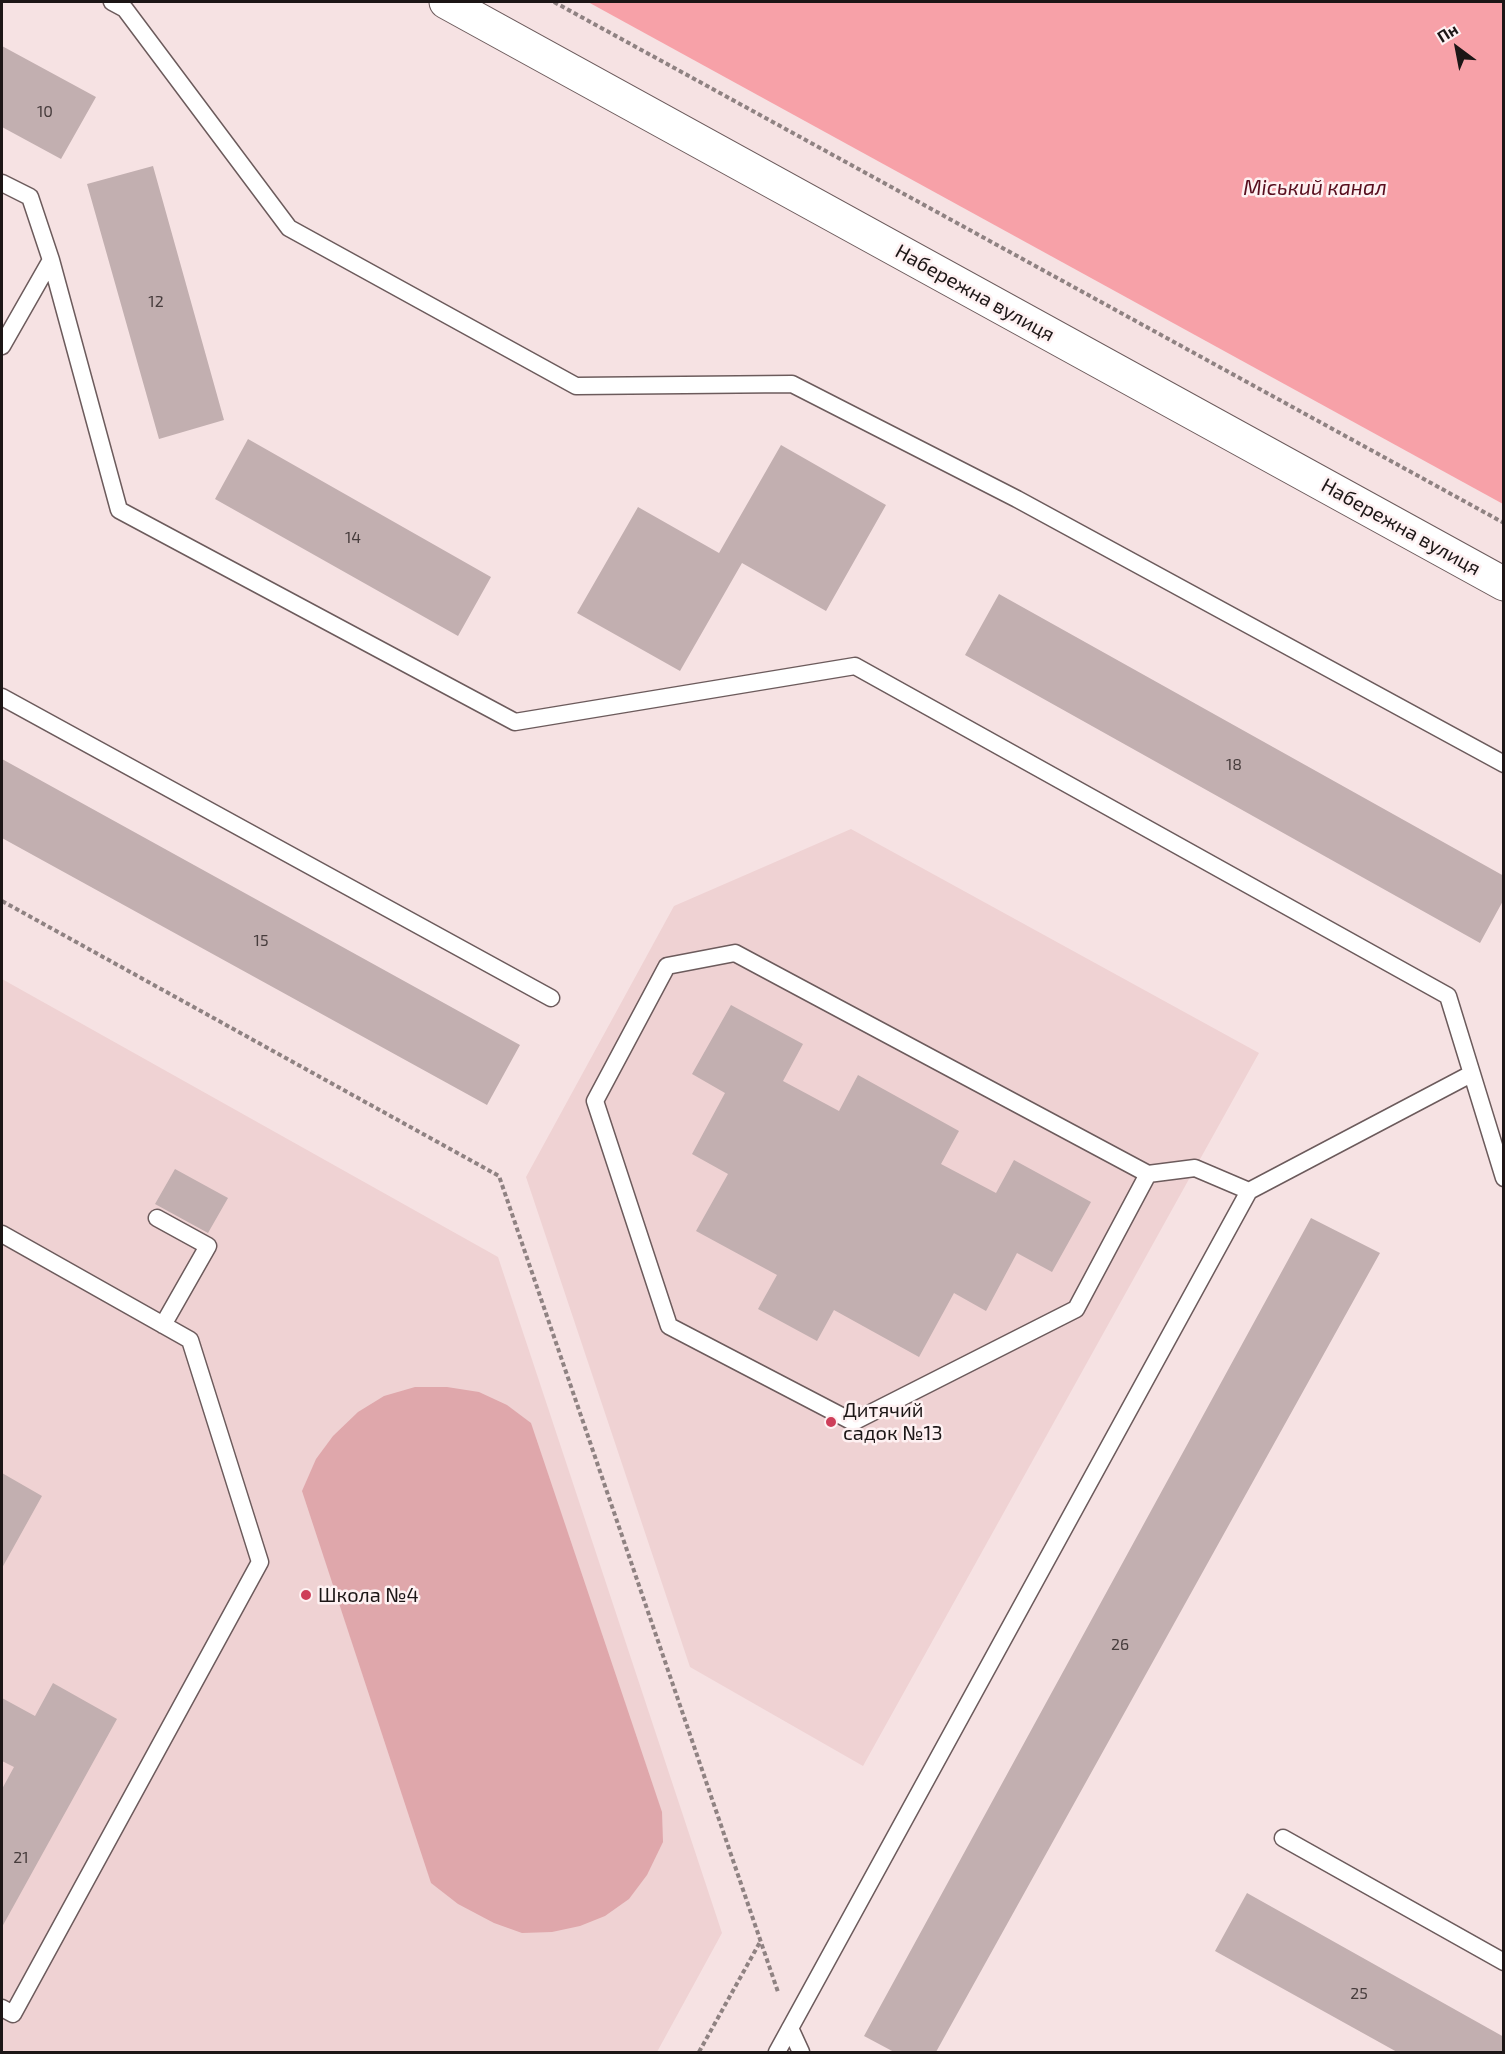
<!DOCTYPE html>
<meta charset="utf-8">
<style>
body{margin:0}
#map{position:relative;width:1505px;height:2054px;overflow:hidden;background:#f6e2e3;font-family:"Exo 2",sans-serif}
canvas{display:block}
.frame{position:absolute;inset:0;border:3px solid #1c1616;pointer-events:none}
.north{position:absolute;left:1427px;top:18px;width:60px;height:60px;-webkit-text-stroke:4px #fef1f2;paint-order:stroke;rotate:328deg;font-size:16px;font-weight:700;line-height:24px;text-align:center;color:#1c1616}
.north::after{content:'';display:block;margin:auto;width:21px;height:27px;background:#1c1616;clip-path:polygon(50% 0,100% 100%,50% 72%,0 100%)}
</style>
<div id="map">
<canvas width="1505" height="2054"></canvas>
<div class="frame"></div>
<div class="north">Пн</div>
</div>
<script>
const g = document.querySelector('canvas').getContext('2d');
g.lineJoin = 'round';
function paint(path, color) { g.fillStyle = color; g.fill(path, 'evenodd'); }
const poly = rows => new Path2D(rows.map(r => 'M' + r).join(''));
function trace(path, color, width, dash) { g.strokeStyle = color; g.lineWidth = width; g.lineCap = dash ? 'butt' : 'round'; g.setLineDash(dash || []); g.stroke(path); }
function label(font, color, halo, rows, align = 'center') {
  g.font = font + ' "Exo 2",sans-serif'; g.lineWidth = 5; g.setLineDash([]); g.textBaseline = 'middle'; g.strokeStyle = halo; g.fillStyle = color; for (const [text, x, y, turn = 0] of rows) {
    g.save(); g.translate(x, y); g.rotate((+turn || 0) * Math.PI / 180); g.textAlign = isNaN(turn) ? turn : align; if (halo) g.strokeText(text, 0, 0); g.fillText(text, 0, 0); g.restore();
  }
}
paint(poly([
 [851,829,1259,1053,863,1766,690,1667,526,1177,674,906],
 [2,979,498,1257,722,1933,657,2052,2,2052]
]), '#efd2d3');
paint(poly([
 [415,1387,447,1387,479,1392,507,1405,531,1423,662,1812,663,1842,647,1875,629,1899,605,1916,580,1926,552,1932,522,1933,494,1923,458,1904,431,1883,302,1491,316,1459,333,1436,358,1412,384,1396]
]), '#dfa7ab');
paint(poly([
 [588,2,1503,2,1503,504]
]), '#f7a1a8');
paint(poly([
 [2,46,96,97,61,159,2,127],
 [153,166,224,420,159,439,87,184],
 [248,439,491,577,458,636,215,499],
 [781,445,886,505,826,611,742,563,680,671,577,613,638,507,719,553],
 [999,594,1504,876,1504,899,1480,943,965,655],
 [2,759,520,1045,487,1105,2,838],
 [731,1005,803,1044,783,1081,839,1111,858,1075,959,1131,941,1164,996,1193,1014,1160,1091,1202,1052,1272,1017,1253,986,1311,954,1293,919,1357,834,1310,817,1341,758,1309,777,1275,696,1231,728,1174,692,1154,725,1093,692,1074],
 [175,1169,228,1198,208,1233,155,1204],
 [1311,1218,1380,1253,936,2052,894,2052,864,2036],
 [2,1473,42,1496,2,1568],
 [53,1683,117,1719,2,1927,2,1789,14,1767,2,1761,2,1698,35,1716],
 [1247,1893,1504,2037,1503,2052,1397,2052,1215,1951]
]), '#c2afb0');
const service = poly([
 [112,2,125,9,289,228,576,386,792,384,1017,499,1504,764],
 [2,183,30,197,51,260,119,510,515,722,855,666,1448,996,1504,1178],
 [2,346,51,260],
 [2,697,551,998],
 [1148,1174,1076,1309,853,1422,669,1326,595,1101,667,966,735,953,1148,1174,1195,1168,1249,1191],
 [157,1218,208,1246,163,1325],
 [2,1234,190,1340,260,1562,13,2014,2,2008],
 [1283,1838,1504,1962],
 [790,2028,801,2052],
 [777,2052,1249,1191,1471,1074]
]);
const minor = poly([
 [446,2,1504,584]
]);
trace(service, '#6c5b5c', 19);
trace(minor, '#6c5b5c', 35);
trace(poly([
 [554,2,1504,523],
 [2,901,499,1176,778,1992],
 [699,2052,760,1942]
]), '#8f8282', 4, [4.5, 3]);
trace(service, '#fff', 16);
trace(minor, '#fff', 33);
for (const [x, y, r, color] of [
 [831,1422,6,"#ce3e59"],
 [306,1595,6,"#ce3e59"]
]) { const dot = new Path2D(); dot.arc(x, y, r, 0, 2 * Math.PI); g.fillStyle = color; g.fill(dot); trace(dot, '#fef1f2', 2); }
label('16px', '#463c3c', null, [
 ["10",45,112],
 ["12",156,302],
 ["14",353,538],
 ["18",1234,765],
 ["15",261,941],
 ["26",1120,1645],
 ["21",21,1858],
 ["25",1359,1994]
]);
label('20px', '#1c1616', '#fef1f2', [
 ["Набережна вулиця",975,293,29],
 ["Набережна вулиця",1401,527,29]
]);
label('20px', '#1c1616', '#fef1f2', [
 ["Дитячий",843,1410],
 ["садок №13",843,1433],
 ["Школа №4",318,1595]
], 'left');
label('italic 21px', '#580e1e', '#fef1f2', [
 ["Міський канал",1315,188]
]);
</script>
